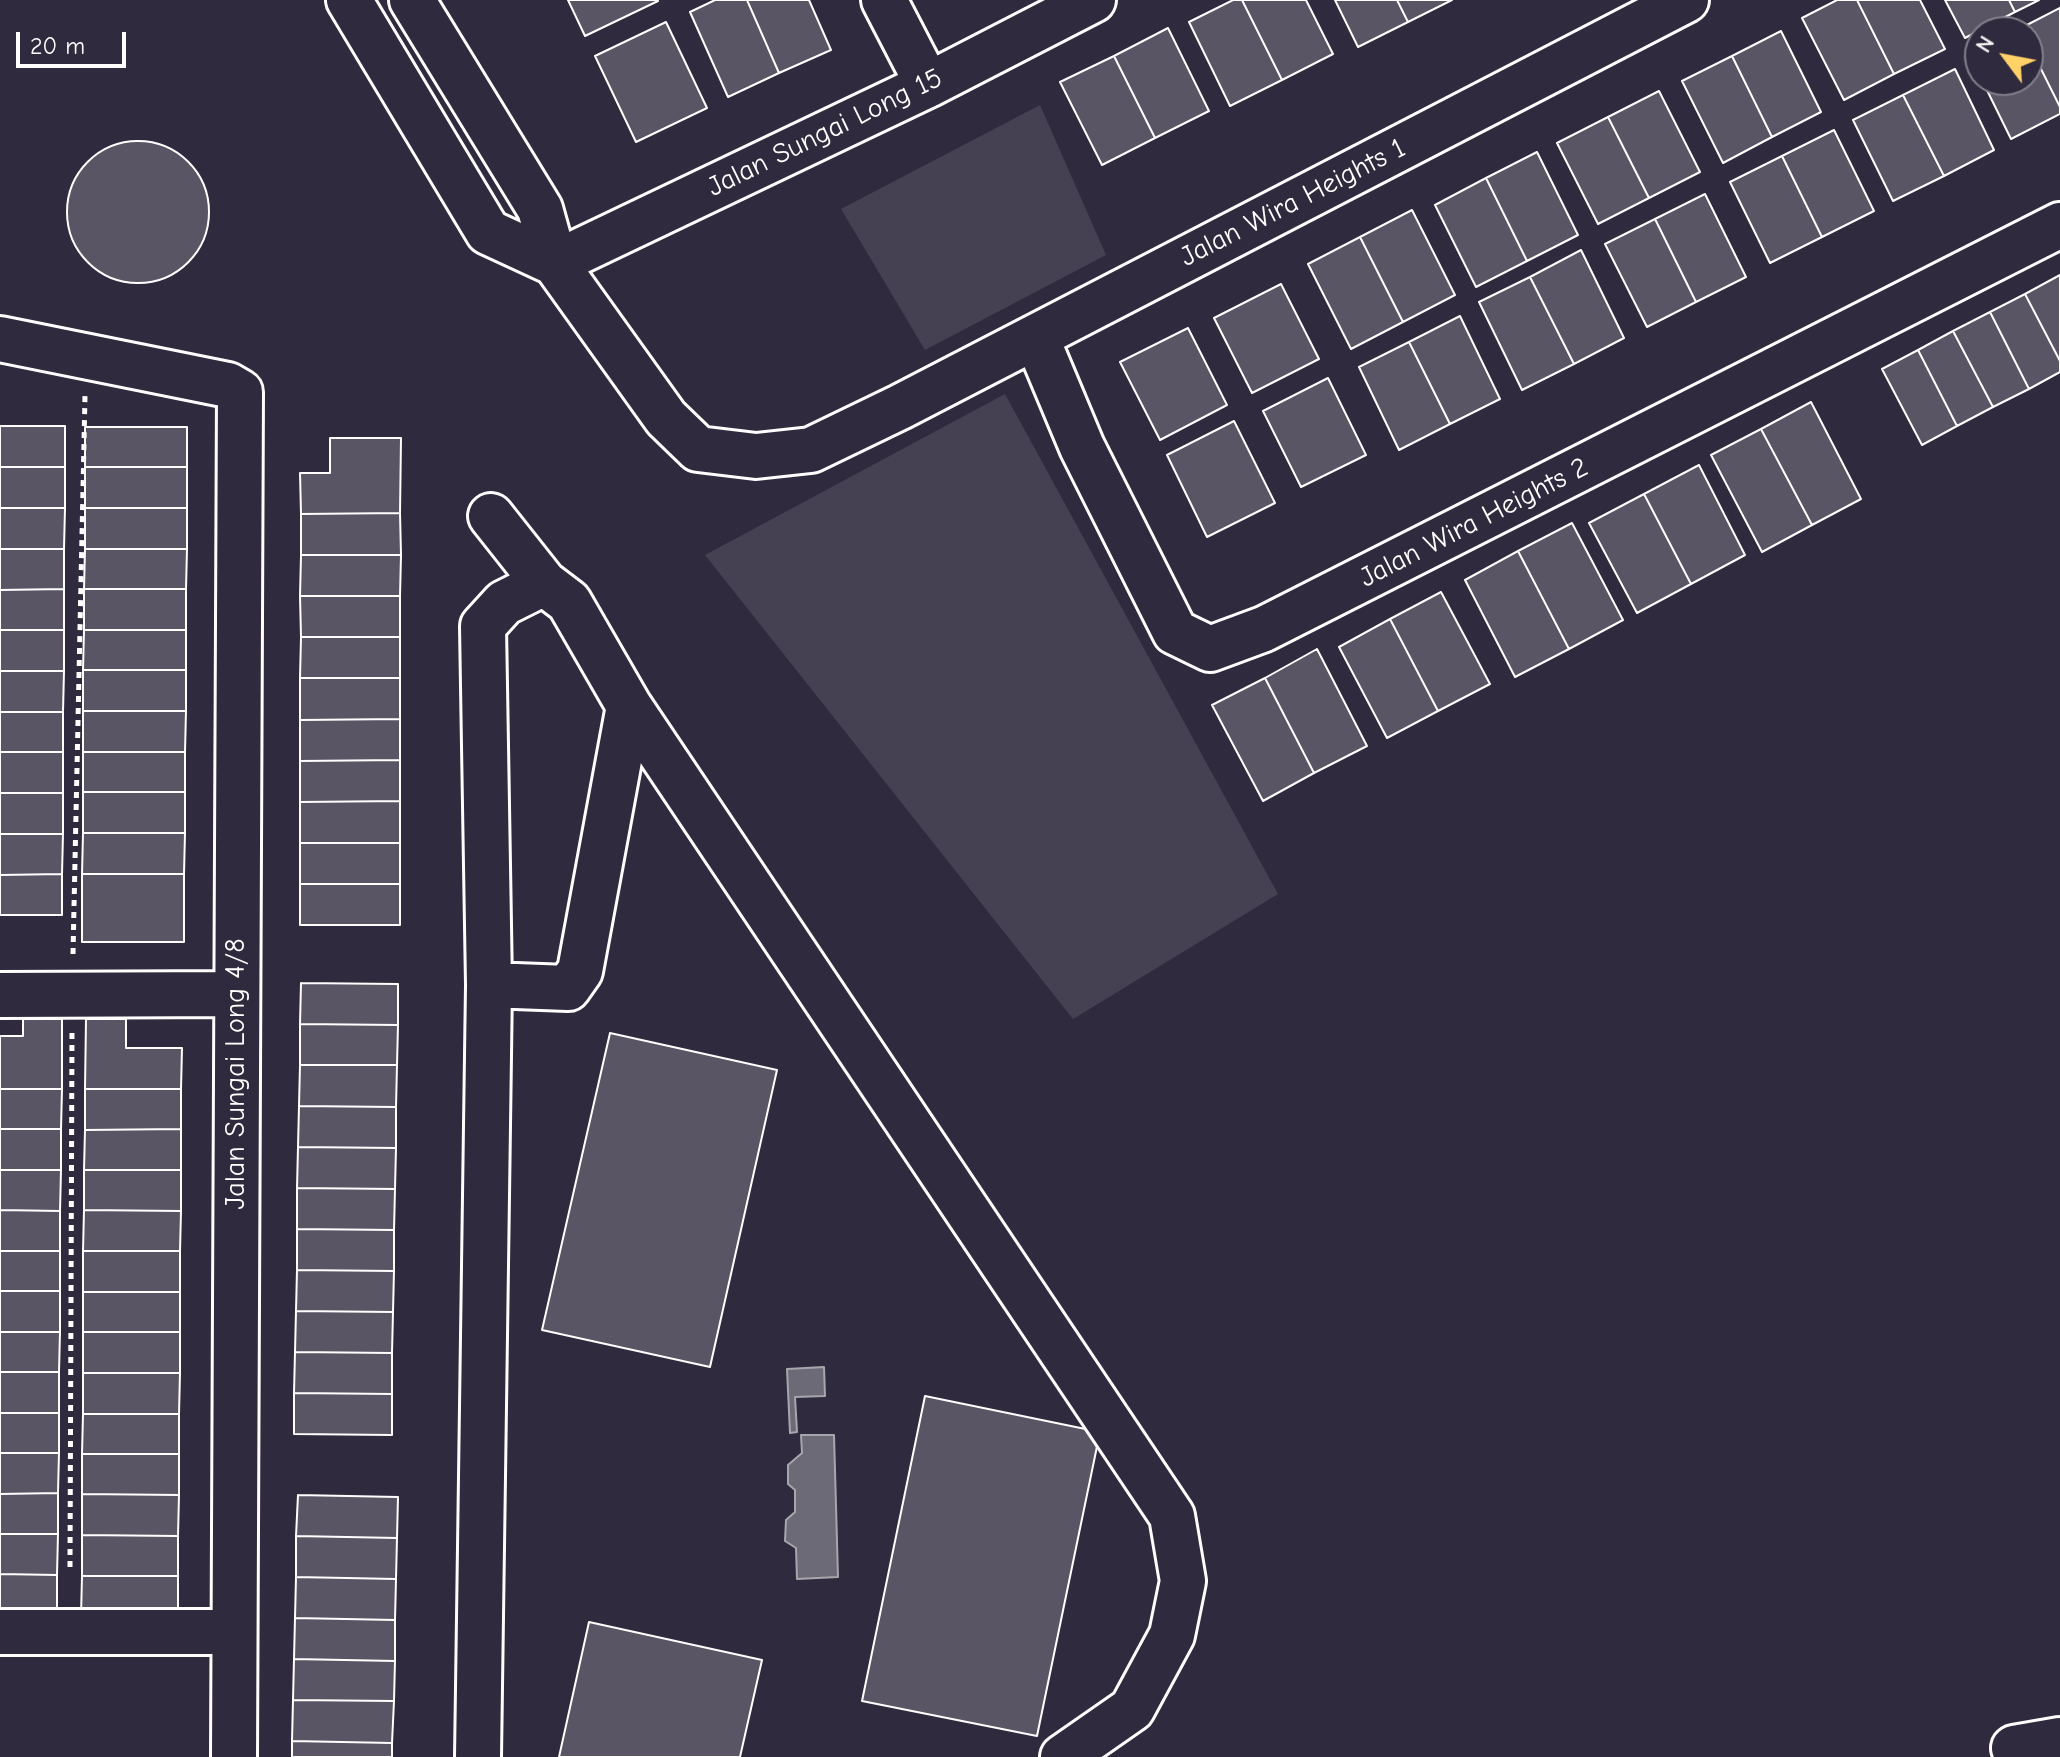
<!DOCTYPE html>
<style>
body{margin:0}
#map{position:relative;width:2060px;height:1757px;overflow:hidden;background:#2f2a3d;font-family:"Comic Neue",sans-serif}
canvas{display:block}
.north{position:absolute;left:1964px;top:16px;width:80px;height:80px;box-sizing:border-box;background:#2f2a3d;border:2px solid #827f8b;border-radius:50%;rotate:302deg;font-size:22px;font-weight:700;line-height:32px;text-align:center;color:#fff}
.north::after{content:'';display:block;margin:auto;width:28px;height:36px;background:#ffd166;clip-path:polygon(50% 0,100% 100%,50% 72%,0 100%)}
.scale{position:absolute;left:16px;top:32px;width:110px;height:36px;box-sizing:border-box;border:4px solid #fff;border-top:0;padding-left:10px;font-size:24px;line-height:28px;white-space:nowrap;color:#fff;-webkit-text-stroke:6px #2f2a3d;paint-order:stroke}
</style>
<div id="map">
<canvas width="2060" height="1757"></canvas>
<div class="north">N</div>
<div class="scale">20 m</div>
</div>
<script>
const g = document.querySelector('canvas').getContext('2d');
g.lineJoin = 'round';
function paint(path, color) { g.fillStyle = color; g.fill(path, 'evenodd'); }
const poly = rows => new Path2D(rows.map(r => 'M' + r).join(''));
function trace(path, color, width, dash) { g.strokeStyle = color; g.lineWidth = width; g.lineCap = dash ? 'butt' : 'round'; g.setLineDash(dash || []); g.stroke(path); }
function label(font, color, halo, rows, align = 'center') {
  g.font = font + ' "Comic Neue",sans-serif'; g.lineWidth = 7; g.setLineDash([]); g.textBaseline = 'middle'; g.strokeStyle = halo; g.fillStyle = color; for (const [text, x, y, turn = 0] of rows) {
    g.save(); g.translate(x, y); g.rotate((+turn || 0) * Math.PI / 180); g.textAlign = isNaN(turn) ? turn : align; if (halo) g.strokeText(text, 0, 0); g.fillText(text, 0, 0); g.restore();
  }
}
paint(poly([
 [1040,105,1106,255,925,350,841,209],
 [1005,394,1278,894,1073,1019,705,555]
]), '#464152');
const water = poly([
 [824,1367,825,1396,795,1397,797,1432,790,1433,787,1369,824,1367],
 [801,1435,834,1435,838,1577,797,1579,796,1548,785,1541,786,1520,795,1512,795,1490,788,1484,788,1465,802,1453,801,1435]
]);
paint(water, '#6d6a77');
trace(water, '#a7a6ad', 2);
const building = poly([
 [568,0,657,0,658,1,585,36,568,0],
 [715,0,747,0,779,73,728,97,690,12,715,0],
 [747,0,809,0,831,50,779,73,747,0],
 [1233,0,1242,0,1282,80,1230,106,1189,22,1233,0],
 [1242,0,1306,0,1333,54,1282,80,1242,0],
 [1335,0,1397,0,1408,22,1358,47,1335,0],
 [1397,0,1452,0,1408,22,1397,0],
 [1837,0,1857,0,1894,74,1844,100,1802,18,1837,0],
 [1857,0,1920,0,1945,49,1894,74,1857,0],
 [1945,0,2009,0,2015,12,1965,38,1945,0],
 [2009,0,2039,0,2015,12,2009,0],
 [2060,8,2060,107,2028,43,2028,32,2021,28,2060,8],
 [666,22,707,108,636,142,595,56,666,22],
 [1168,28,1209,111,1155,138,1114,56,1168,28],
 [1781,31,1821,112,1772,137,1732,56,1781,31],
 [2028,43,2060,107,2060,114,2011,139,1982,80,2028,80,2028,43],
 [1114,56,1155,138,1102,165,1060,82,1114,56],
 [1732,56,1772,137,1723,163,1682,81,1732,56],
 [1955,69,1994,150,1944,176,1903,95,1955,69],
 [1659,91,1700,172,1649,198,1608,117,1659,91],
 [1903,95,1944,176,1893,201,1853,120,1903,95],
 [1608,117,1649,198,1598,224,1557,143,1608,117],
 [1834,130,1874,211,1822,237,1782,156,1834,130],
 '67 212a71 71 0 1 1 142 0a71 71 0 1 1-142 0Z',
 [1537,152,1578,235,1527,261,1486,178,1537,152],
 [1782,156,1822,237,1770,263,1730,182,1782,156],
 [1486,178,1527,261,1476,287,1435,205,1486,178],
 [1705,194,1746,277,1696,302,1655,219,1705,194],
 [1412,210,1455,295,1403,322,1360,237,1412,210],
 [1655,219,1696,302,1647,327,1605,244,1655,219],
 [1360,237,1403,322,1351,349,1308,264,1360,237],
 [1581,250,1624,338,1574,364,1530,277,1581,250],
 [2060,275,2060,361,2025,294,2060,275],
 [1530,277,1574,364,1522,390,1479,302,1530,277],
 [1281,284,1319,359,1252,393,1214,318,1281,284],
 [2025,294,2060,361,2060,372,2029,389,1990,312,2025,294],
 [1990,312,2029,389,1993,407,1953,331,1990,312],
 [1460,316,1500,399,1450,424,1409,342,1460,316],
 [1188,328,1227,405,1160,440,1120,362,1188,328],
 [1953,331,1993,407,1957,426,1918,350,1953,331],
 [1409,342,1450,424,1399,450,1359,367,1409,342],
 [1918,350,1957,426,1922,445,1882,369,1918,350],
 [1328,378,1366,455,1301,487,1263,411,1328,378],
 [1811,402,1861,499,1812,525,1761,429,1811,402],
 [1234,421,1275,503,1207,537,1167,455,1234,421],
 [0,426,65,426,65,467,0,467,0,426],
 [85,427,187,427,187,467,85,467,85,427],
 [1761,429,1812,525,1762,552,1711,455,1761,429],
 [330,438,401,438,400,513,301,514,300,473,330,473,330,438],
 [1699,465,1745,555,1691,584,1644,494,1699,465],
 [0,467,65,467,65,508,0,508,0,467],
 [85,467,187,467,187,508,85,508,85,467],
 [1644,494,1691,584,1637,613,1589,523,1644,494],
 [0,508,65,508,64,549,0,549,0,508],
 [85,508,187,508,187,549,85,549,85,508],
 [400,513,401,555,301,555,301,514,400,513],
 [1572,523,1623,620,1569,649,1518,551,1572,523],
 [0,549,64,549,64,589,0,590,0,549],
 [85,549,187,549,186,589,84,589,85,549],
 [1518,551,1569,649,1515,677,1465,580,1518,551],
 [301,555,401,555,400,596,300,596,301,555],
 [64,589,64,630,0,630,0,590,64,589],
 [84,589,186,589,186,630,84,630,84,589],
 [1441,592,1490,684,1438,711,1390,619,1441,592],
 [300,596,400,596,400,637,301,637,300,596],
 [1390,619,1438,711,1387,738,1339,647,1390,619],
 [0,630,64,630,64,671,0,671,0,630],
 [84,630,186,630,186,670,83,670,84,630],
 [301,637,400,637,400,678,300,678,301,637],
 [1317,649,1367,746,1314,773,1265,678,1317,649],
 [83,670,186,670,186,711,83,711,83,670],
 [0,671,64,671,63,712,0,712,0,671],
 [300,678,400,678,400,719,300,720,300,678],
 [1265,678,1314,773,1263,801,1212,705,1265,678],
 [83,711,186,711,185,752,83,752,83,711],
 [0,712,63,712,63,752,0,752,0,712],
 [400,719,400,760,300,761,300,720,400,719],
 [0,752,63,752,63,793,0,793,0,752],
 [83,752,185,752,185,792,83,792,83,752],
 [400,760,400,801,300,802,300,761,400,760],
 [83,792,185,792,185,833,83,833,83,792],
 [0,793,63,793,63,834,0,834,0,793],
 [400,801,400,843,300,843,300,802,400,801],
 [83,833,185,833,184,874,82,874,83,833],
 [0,834,63,834,62,874,0,875,0,834],
 [300,843,400,843,400,884,300,884,300,843],
 [62,874,62,915,0,915,0,875,62,874],
 [82,874,184,874,184,942,82,942,82,874],
 [300,884,400,884,400,925,300,925,300,884],
 [301,983,398,984,398,1025,300,1024,301,983],
 [23,1019,62,1019,62,1089,0,1089,0,1036,23,1036,23,1019],
 [86,1019,126,1019,126,1048,182,1048,181,1089,85,1089,86,1019],
 [300,1024,398,1025,397,1065,300,1065,300,1024],
 [610,1033,777,1070,710,1367,542,1330,610,1033],
 [300,1065,397,1065,396,1107,299,1106,300,1065],
 [0,1089,62,1089,61,1129,0,1129,0,1089],
 [85,1089,181,1089,181,1129,85,1130,85,1089],
 [299,1106,396,1107,396,1148,298,1147,299,1106],
 [0,1129,61,1129,61,1170,0,1170,0,1129],
 [181,1129,181,1170,84,1170,85,1130,181,1129],
 [298,1147,396,1148,395,1189,297,1188,298,1147],
 [0,1170,61,1170,60,1211,0,1210,0,1170],
 [84,1170,181,1170,181,1211,84,1210,84,1170],
 [297,1188,395,1189,394,1230,297,1229,297,1188],
 [0,1210,60,1211,60,1251,0,1251,0,1210],
 [84,1210,181,1211,180,1251,83,1251,84,1210],
 [297,1229,394,1230,394,1271,297,1270,297,1229],
 [0,1251,60,1251,60,1291,0,1291,0,1251],
 [83,1251,180,1251,180,1292,83,1292,83,1251],
 [297,1270,394,1271,393,1312,296,1311,297,1270],
 [0,1291,60,1291,60,1332,0,1332,0,1291],
 [83,1292,180,1292,180,1332,83,1332,83,1292],
 [296,1311,393,1312,392,1353,295,1352,296,1311],
 [0,1332,60,1332,59,1372,0,1372,0,1332],
 [83,1332,180,1332,180,1373,83,1373,83,1332],
 [295,1352,392,1353,392,1394,294,1393,295,1352],
 [0,1372,59,1372,59,1413,0,1413,0,1372],
 [83,1373,180,1373,179,1414,83,1414,83,1373],
 [294,1393,392,1394,392,1435,294,1434,294,1393],
 [925,1396,1100,1432,1037,1736,862,1701,925,1396],
 [0,1413,59,1413,59,1453,0,1453,0,1413],
 [83,1414,179,1414,179,1454,82,1454,83,1414],
 [0,1453,59,1453,58,1493,0,1494,0,1453],
 [82,1454,179,1454,179,1495,82,1494,82,1454],
 [58,1493,58,1534,0,1534,0,1494,58,1493],
 [82,1494,179,1495,178,1536,82,1535,82,1494],
 [298,1495,398,1497,397,1538,296,1536,298,1495],
 [0,1534,58,1534,57,1575,0,1574,0,1534],
 [82,1535,178,1536,178,1576,82,1576,82,1535],
 [296,1536,397,1538,396,1579,296,1577,296,1536],
 [0,1574,57,1575,57,1615,0,1615,0,1574],
 [82,1576,178,1576,178,1617,81,1616,82,1576],
 [296,1577,396,1579,395,1620,295,1618,296,1577],
 [295,1618,395,1620,395,1661,294,1659,295,1618],
 [589,1622,762,1660,740,1757,559,1757,589,1622],
 [294,1659,395,1661,394,1701,293,1700,294,1659],
 [293,1700,394,1701,392,1743,292,1741,293,1700],
 [292,1741,392,1743,392,1757,292,1757,292,1741]
]);
paint(building, '#595564');
trace(building, '#fff', 2);
const minor = poly([
 [349,0,488,232,555,263],
 [412,0,540,209,555,263,666,418,698,449,756,456,811,450,900,407,1686,0],
 [884,0,928,85],
 [555,263,928,85,1093,0],
 [1036,337,1082,447,1175,632,1210,649,1264,629,2060,225],
 [0,339,228,385,240,392,234,1757],
 [491,516,544,583],
 [489,985,568,988,580,971,629,706],
 [0,995,236,994],
 [0,1632,234,1632],
 [2014,1748,2060,1740],
 [478,1757,489,985,483,626,504,603,544,583,569,602,629,706,1172,1516,1183,1581,1172,1635,1132,1709,1063,1757]
]);
trace(minor, '#fff', 50);
trace(poly([
 [73,954,85,396],
 [70,1567,72,1032]
]), '#fff', 5, [6, 6]);
trace(minor, '#2f2a3d', 44);
label('28px', '#fff', '#2f2a3d', [
 ["Jalan Sungai Long 15",825,133,-26],
 ["Jalan Wira Heights 1",1293,203,-27],
 ["Jalan Wira Heights 2",1474,523,-27],
 ["Jalan Sungai Long 4/8",236,1074,-90]
]);
</script>
